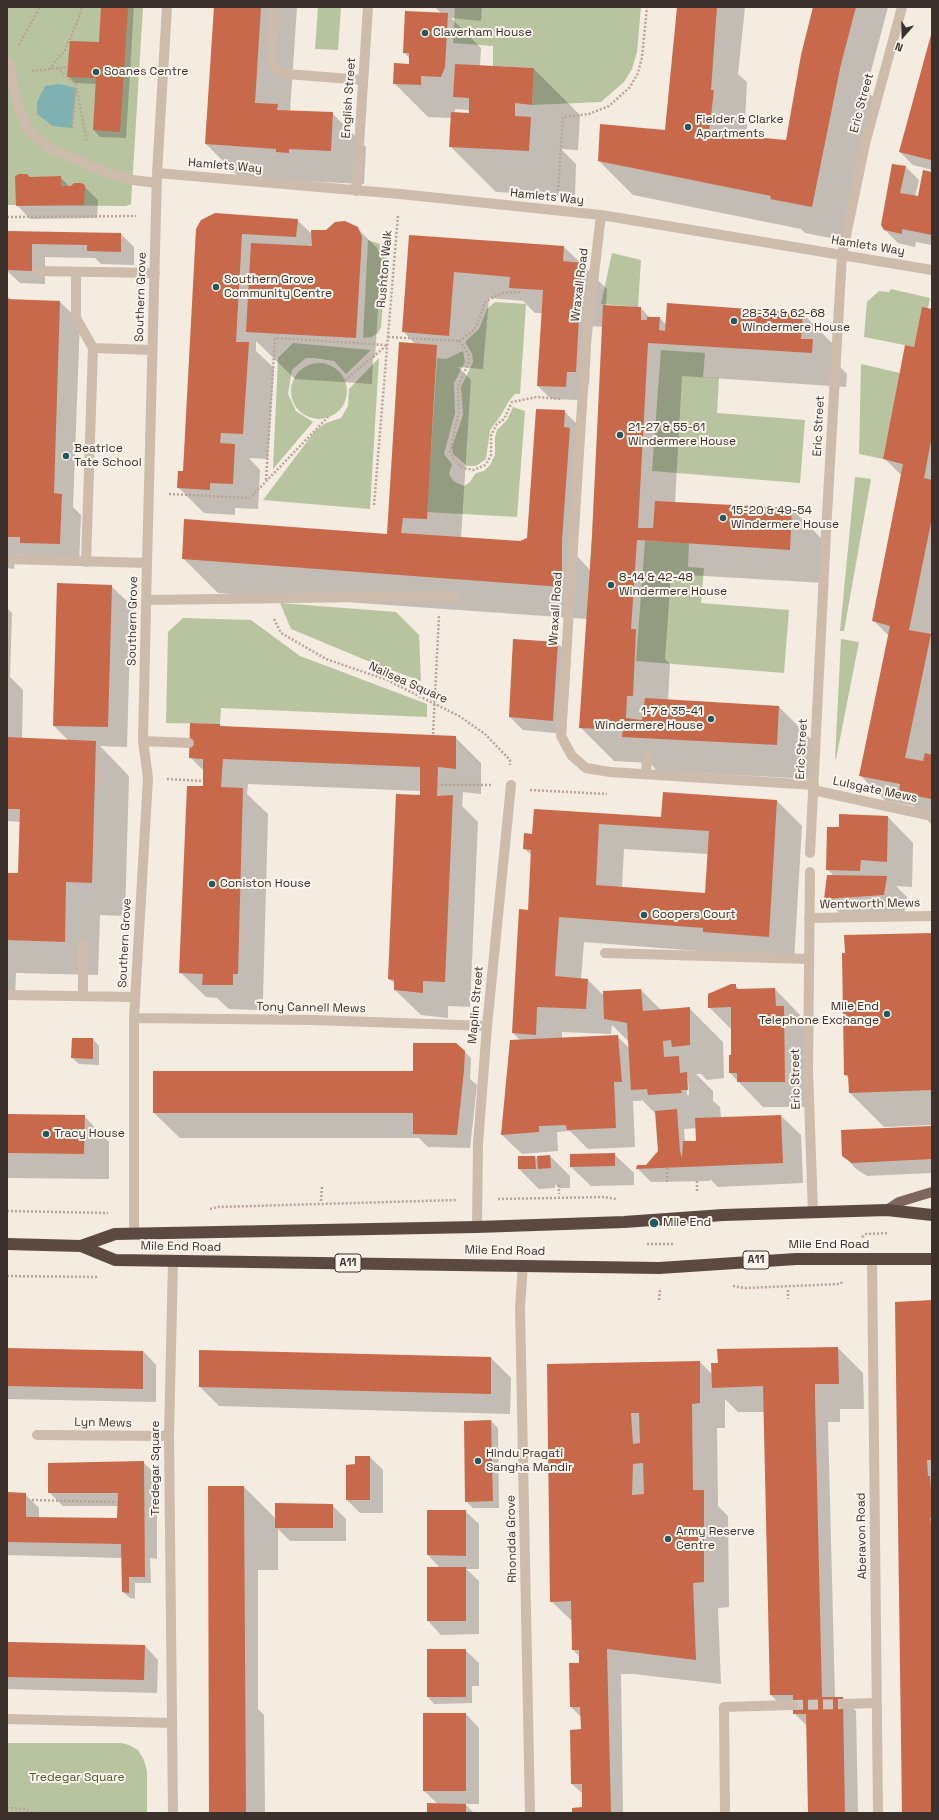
<!DOCTYPE html>
<style>
body{margin:0}
#map{position:relative;width:939px;height:1820px;overflow:hidden;background:#f4ebe1;font-family:"Space Grotesk",sans-serif}
canvas{display:block}
.frame{position:absolute;inset:0;border:8px solid #3b302b;pointer-events:none}
.north{position:absolute;left:883px;top:16px;width:40px;height:40px;-webkit-text-stroke:3px #fbf5ee;paint-order:stroke;rotate:200deg;font-size:11px;font-weight:700;line-height:16px;text-align:center;color:#3b302b}
.north::after{content:'';display:block;margin:auto;width:14px;height:18px;background:#3b302b;clip-path:polygon(50% 0,100% 100%,50% 72%,0 100%)}
</style>
<div id="map">
<canvas width="939" height="1820"></canvas>
<div class="frame"></div>
<div class="north">N</div>
</div>
<script>
const g = document.querySelector('canvas').getContext('2d');
g.lineJoin = 'round';
function paint(path, color) { g.fillStyle = color; g.fill(path, 'evenodd'); }
const poly = rows => new Path2D(rows.map(r => 'M' + r).join(''));
function trace(path, color, width, dash) { g.strokeStyle = color; g.lineWidth = width; g.lineCap = dash ? 'butt' : 'round'; g.setLineDash(dash || []); g.stroke(path); }
function label(font, color, halo, rows, align = 'center') {
  g.font = font + ' "Space Grotesk",sans-serif'; g.lineWidth = 4; g.setLineDash([]); g.textBaseline = 'middle'; g.strokeStyle = halo; g.fillStyle = color; for (const [text, x, y, turn = 0] of rows) {
    g.save(); g.translate(x, y); g.rotate((+turn || 0) * Math.PI / 180); g.textAlign = isNaN(turn) ? turn : align; if (halo) g.strokeText(text, 0, 0); g.fillText(text, 0, 0); g.restore();
  }
}
paint(poly([
 [7,7,143,7,131,204,126,206,7,205],
 [318,7,341,7,338,50,315,49],
 [455,7,641,7,637,52,632,69,624,82,601,102,532,105,534,68,493,66,493,46,453,43],
 [368,240,380,244,387,255,381,327,378,333,372,337,363,338],
 [612,253,641,260,638,307,601,304],
 [891,289,930,298,928,308,922,308,914,347,864,337,867,302,879,291,889,292],
 [495,302,526,304,520,394,515,394,509,401,501,415,490,430,486,459,476,466,467,466,453,454,452,447,463,415,461,387,473,362,472,354,465,342,479,329,487,309],
 [293,343,371,350,346,374,334,361,314,358,306,358,292,370,288,394,296,411,313,422,273,469,278,358],
 [661,350,705,353,703,377,719,378,717,413,805,420,800,483,652,471],
 [463,351,465,362,454,383,455,413,444,454,452,464,449,474,453,481,464,486,469,483,476,473,484,471,490,465,495,455,495,438,497,430,507,420,513,407,525,411,517,517,427,512,437,358,446,359],
 [379,358,370,509,263,500,315,431,326,423,341,418,348,406,349,389],
 '291 391a28 28 0 1 1 56 0a28 28 0 1 1-56 0Z',
 [861,364,900,373,883,459,859,454],
 [855,477,871,479,844,631,840,631],
 [645,541,689,543,688,567,704,568,701,603,789,610,784,673,636,661],
 [280,603,396,612,419,635,421,681,380,666,291,629],
 [183,618,251,620,300,656,427,704,427,717,221,708,220,724,166,723,168,632],
 [841,639,859,642,836,759,835,759],
 [7,1743,121,1743,129,1745,138,1750,144,1760,147,1771,147,1813,7,1813]
]), '#b8c4a0');
paint(poly([
 [59,84,76,88,72,128,53,126,37,114,37,102,45,86]
]), '#7fb0b2');
paint(poly([
 [102,7,134,7,126,138,100,137,94,130,97,84,75,83,68,76,100,44],
 [215,7,297,7,290,111,332,113,366,147,364,184,240,178,206,144],
 [435,7,482,7,481,21,451,18,481,48,480,66,534,69,580,115,578,150,561,149,576,164,575,196,496,192,450,146,452,118,428,117,394,83,409,65,410,58,404,53,406,12,442,14],
 [455,109,468,110,470,114,455,113],
 [678,7,745,7,738,74,747,82,745,123,747,125,746,138,787,142,814,7,888,7,866,90,875,99,846,241,805,233,801,229,633,195,599,161,666,131],
 [932,33,932,170,913,165,900,152],
 [906,167,919,180,915,197,918,197,932,173,932,245,916,242,915,247,898,243,885,230],
 [60,177,70,187,84,186,98,200,97,218,30,219,17,205,30,178],
 [297,220,312,234,357,228,377,248,381,257,375,358,373,358,372,384,295,379,256,341,256,351,274,368,268,459,249,458,260,470,258,509,235,508,235,515,204,513,178,487,184,472,197,229],
 [7,232,121,234,134,247,134,265,101,264,95,258,45,257,45,284,20,283,7,271],
 [410,236,564,247,607,289,606,306,641,308,650,318,660,318,666,325,803,314,837,348,836,363,847,374,846,387,682,376,675,503,792,509,826,543,824,583,671,574,665,659,670,664,668,701,779,707,813,741,811,779,657,771,650,763,614,761,580,727,587,619,218,593,184,559,388,535,416,345,404,332],
 [489,298,523,301,535,313,542,313,538,386,551,399,579,400,580,385,589,385,592,326,603,327,590,570,575,554,578,425,564,411,528,538,520,542,461,538,471,380,458,367,483,369],
 [7,296,11,300,60,302,80,321,73,507,81,515,79,564,16,554,14,569,7,568],
 [932,310,932,825,914,806,886,801,860,775,889,636,873,620,902,476,885,459,914,348],
 [111,586,131,605,127,747,100,746,129,776,125,916,100,915,98,975,16,973,15,998,7,997,7,874,19,875,20,822,7,821,7,608,12,613,10,677,23,690,22,739,69,741,54,726],
 [557,643,571,656,566,734,523,730,510,717],
 [220,725,222,728,455,737,481,763,481,794,463,792,462,806,478,822,470,1007,448,1006,448,1018,421,1015,395,990,395,984,389,979,421,791,248,784,247,794,268,814,263,999,258,999,258,1010,229,1009,217,998,206,997,180,972,204,787,204,771,190,757],
 [777,801,802,826,794,962,725,953,584,942,581,979,588,980,604,996,641,990,661,1010,689,1008,723,1042,724,1078,707,1080,701,1074,696,1074,713,1091,713,1101,720,1107,721,1118,781,1116,801,1135,803,1183,718,1187,710,1179,710,1181,651,1182,637,1168,646,1166,659,1152,656,1114,641,1099,641,1101,633,1101,635,1147,588,1149,570,1131,557,1132,558,1151,522,1154,502,1135,520,1040,513,1033,529,911,532,856,524,848,533,835,535,810,662,818],
 [624,849,708,854,706,894,622,888],
 [612,1025,629,1042,629,1048,617,1036,562,1039,562,1032,611,1034],
 [686,1077,688,1079,689,1095,687,1095],
 [696,1128,697,1142,685,1142,684,1129],
 [840,815,888,817,913,843,912,887,896,886,907,897,904,915,844,918,825,898,834,876,827,869,840,828],
 [932,934,932,1125,884,1127,850,1093,849,1079,845,1075],
 [735,985,740,990,775,989,800,1015,800,1024,809,1032,810,1107,763,1107,730,1073,732,1030,709,1007],
 [93,1039,99,1046,99,1065,79,1064,72,1058],
 [464,1051,471,1058,470,1079,477,1085,470,1148,428,1147,419,1138,180,1138,154,1113,416,1072],
 [7,1115,84,1116,109,1142,109,1179,7,1178],
 [932,1127,932,1173,867,1176,856,1169,843,1155],
 [614,1154,634,1173,634,1185,591,1186,571,1167],
 [550,1156,570,1176,570,1188,559,1188,555,1184,555,1188,539,1189,519,1169,535,1157,539,1161],
 [932,1302,932,1813,903,1813],
 [838,1348,863,1373,864,1409,840,1409,840,1422,828,1422,835,1698,842,1698,856,1711,858,1813,809,1813,807,1726,794,1713,794,1708,784,1708,771,1695,764,1412,738,1412,725,1399,725,1428,717,1428,718,1506,728,1516,729,1607,718,1608,721,1684,633,1674,621,1674,623,1813,573,1813,583,1808,583,1794,572,1784,582,1730,581,1717,571,1707,580,1664,580,1657,573,1650,572,1621,551,1601,548,1365,700,1362,713,1375],
 [7,1349,143,1351,156,1365,156,1402,7,1399],
 [200,1351,491,1358,511,1378,510,1414,219,1406,200,1387],
 [491,1421,498,1428,499,1508,473,1508,466,1501],
 [370,1457,383,1470,383,1513,360,1513,347,1500,356,1465],
 [143,1462,157,1476,157,1559,150,1558,151,1583,135,1583,135,1599,130,1598,123,1592,122,1558,7,1555,7,1493,25,1494,39,1508,39,1518,118,1519,118,1506,63,1506,49,1492],
 [209,1487,244,1487,276,1519,332,1505,346,1519,346,1541,290,1541,278,1529,278,1570,258,1570,258,1709,264,1715,265,1813,210,1813],
 [465,1511,479,1524,479,1569,466,1569,479,1581,479,1634,441,1635,428,1621,428,1568,440,1568,428,1555],
 [7,1642,145,1646,158,1660,157,1693,7,1689],
 [428,1650,465,1650,479,1663,479,1686,472,1686,472,1703,434,1704,428,1697],
 [466,1714,479,1728,479,1804,465,1804,474,1813,428,1813,438,1804,424,1791]
]), '#0003');
paint(poly([
 [101,7,128,7,120,132,93,130,96,78,67,77,70,41,99,42],
 [214,7,261,7,255,103,278,104,277,110,333,112,331,151,289,149,289,153,276,152,276,149,205,144],
 [677,7,717,7,711,90,714,90,709,133,786,140,801,55,813,7,856,7,841,64,812,207,770,199,771,196,598,161,600,124,665,130],
 [405,11,448,13,445,67,441,77,421,76,421,85,393,84,394,63,409,64,409,53,403,53],
 [932,31,932,157,931,160,899,152],
 [455,64,534,68,532,105,515,103,515,116,531,117,529,151,449,147,451,112,469,113,469,98,453,97],
 [892,164,906,166,900,193,918,196,923,170,932,172,932,235,902,229,902,234,884,230,881,225],
 [19,174,27,174,30,177,61,176,61,186,71,186,74,183,81,183,85,185,84,205,16,206,15,176],
 [215,213,298,219,296,237,242,234,236,342,249,342,243,434,221,433,220,443,235,444,233,484,210,483,210,490,177,488,178,471,183,471,196,229,201,220],
 [345,221,358,227,362,237,356,338,246,332,251,243,312,246,311,230,326,230,335,222],
 [7,231,121,233,121,252,87,251,87,245,32,244,32,271,7,270],
 [409,235,564,246,563,261,582,263,576,372,567,372,566,387,537,386,543,290,509,288,510,277,454,272,449,336,402,332],
 [7,299,60,301,54,493,62,494,60,544,20,543,20,537,7,537],
 [667,303,803,313,801,339,813,339,812,353,648,343,638,528,653,528,655,501,792,508,790,550,637,540,631,629,636,629,633,696,627,696,626,718,642,720,645,698,779,706,777,745,622,737,623,730,579,728,592,537,603,305,641,307,641,320,647,320,647,317,660,317,659,330,665,331],
 [922,307,932,309,932,436,924,478,932,480,932,518,909,630,931,634,905,758,923,761,925,753,932,755,932,799,899,793,900,784,859,776,890,626,872,621,903,464,883,459,905,345,914,347],
 [399,342,437,345,427,519,403,518,401,533,520,541,527,538,536,409,565,410,564,427,570,428,562,540,562,587,182,559,184,519,387,534],
 [57,583,112,585,108,727,53,726],
 [513,639,558,642,553,721,509,717],
 [190,723,220,724,220,726,456,736,456,769,438,767,437,796,453,795,445,982,423,981,423,993,394,990,394,980,388,979,396,794,420,795,420,767,223,759,221,787,243,788,238,974,233,974,233,985,202,985,203,974,179,973,187,786,203,786,203,759,189,758],
 [7,737,96,741,92,883,66,882,65,942,7,940,7,873,18,873,20,809,7,809],
 [663,792,777,800,769,937,703,932,703,928,559,917,555,976,588,979,586,1009,537,1007,536,1035,512,1033,519,909,528,910,531,850,523,849,524,833,532,834,534,809,661,817],
 [599,824,709,831,705,893,596,885],
 [839,814,888,816,887,862,861,860,860,871,826,870,827,827,839,827],
 [827,875,887,876,884,895,824,899],
 [932,933,932,1090,849,1093,848,1075,844,1075,842,953,845,953,844,935],
 [731,984,736,984,736,989,775,988,776,1006,784,1006,785,1082,737,1082,737,1073,729,1073,729,1055,731,1055,731,1007,708,1008,708,994],
 [641,989,643,1011,690,1007,690,1045,672,1047,671,1040,663,1041,664,1057,679,1056,680,1073,687,1072,688,1090,681,1090,682,1093,648,1095,647,1089,631,1090,627,1023,604,1019,603,991],
 [618,1035,622,1082,614,1082,616,1128,567,1130,566,1125,539,1126,539,1132,501,1135,510,1040],
 [72,1038,93,1038,93,1059,71,1058],
 [413,1043,456,1043,465,1051,464,1071,457,1135,413,1134,413,1113,153,1113,153,1071,413,1071],
 [677,1109,680,1151,682,1158,683,1141,696,1141,695,1118,781,1115,783,1163,636,1169,637,1165,646,1165,658,1151,655,1111],
 [7,1114,85,1115,84,1154,7,1153],
 [932,1126,932,1159,852,1163,842,1156,841,1130],
 [615,1153,615,1166,570,1167,570,1154],
 [550,1155,551,1168,538,1169,537,1156],
 [518,1156,535,1156,536,1169,518,1169],
 [932,1300,932,1460,927,1460,928,1476,930,1476,932,1502,932,1518,930,1518,931,1523,932,1523,932,1596,931,1596,932,1813,902,1813,895,1302],
 [838,1347,839,1384,815,1384,815,1397,822,1697,843,1697,845,1813,808,1813,806,1714,793,1714,793,1695,770,1695,763,1386,712,1388,711,1363,718,1363,717,1349],
 [7,1348,143,1351,143,1389,7,1386],
 [199,1350,491,1357,491,1394,199,1387],
 [700,1361,700,1403,692,1404,693,1490,704,1490,704,1582,693,1583,696,1660,607,1649,611,1813,572,1813,572,1808,582,1807,582,1784,571,1784,570,1730,581,1729,580,1707,570,1707,569,1663,579,1663,579,1650,572,1650,571,1601,550,1602,547,1364],
 [631,1413,639,1413,640,1443,633,1444],
 [643,1463,644,1494,632,1495,633,1464],
 [491,1420,493,1501,465,1502,464,1421],
 [355,1456,370,1456,370,1500,346,1500,346,1465,355,1464],
 [144,1461,145,1577,129,1577,129,1593,122,1592,121,1544,7,1542,7,1492,26,1493,26,1517,117,1518,118,1493,48,1493,48,1463],
 [208,1486,244,1486,246,1813,209,1813],
 [275,1503,333,1504,333,1528,275,1528],
 [427,1510,466,1510,466,1556,427,1555],
 [427,1567,466,1567,466,1621,427,1621],
 [7,1642,145,1645,144,1680,7,1677],
 [427,1649,466,1649,466,1697,427,1697],
 [423,1713,466,1713,466,1791,423,1791],
 [427,1803,466,1804,466,1813,427,1813]
]), '#c8694b');
trace(poly([
 [793,1705,843,1704]
]), '#cfc6bd', 10, [10, 5]);
trace(poly([
 [19,45,40,7],
 [57,68,76,85,87,142],
 [49,69,65,50,77,23,82,7],
 [32,71,68,67],
 [72,128,76,89],
 [558,191,563,117,589,114,609,106,630,87,638,73,642,57,647,7],
 [7,217,136,216],
 [388,337,459,341],
 [459,341,466,349,469,357,468,364,458,387,459,411,450,452,454,460,463,468,474,470,485,465,488,461,491,455,491,435,497,424,504,419,512,402,537,397,562,399],
 [459,341,475,329,486,301,502,293,522,292],
 [345,380,386,346],
 [266,480,275,338,386,345],
 [169,494,250,498,328,417],
 [374,505,398,215],
 [274,619,281,633,326,659,387,680,459,716,485,734,510,760,510,765],
 [433,734,439,616],
 [167,779,203,781],
 [437,785,492,785],
 [530,790,607,794],
 [667,1168,667,1182],
 [697,1181,697,1191],
 [559,1185,559,1194],
 [498,1199,604,1197,616,1199],
 [321,1201,322,1185],
 [210,1209,218,1207,457,1200],
 [7,1211,108,1213],
 [862,1237,866,1234,888,1233],
 [647,1244,674,1244],
 [7,1276,97,1277],
 [733,1286,745,1288,840,1284,843,1281],
 [788,1290,788,1299],
 [659,1300,660,1288],
 [32,1500,114,1502],
 [7,1808,24,1809,34,1813]
]), '#b9a596', 2.5, [2, 2]);
trace(poly([
 [274,7,272,63,279,71,287,74,363,80],
 [9,62,17,103,28,130,50,149,103,171,133,180,157,183],
 [157,173,400,194,601,215,932,270],
 [356,191,368,7],
 [601,215,586,342,561,736,572,756,586,768,610,772,814,785],
 [37,271,155,273],
 [76,272,76,318,93,348],
 [7,559,147,563],
 [86,562,93,348,152,350],
 [147,600,439,596,455,598],
 [143,741,189,743],
 [646,774,647,756],
 [813,790,932,816],
 [810,853,826,532,842,255,865,144,902,7],
 [810,872,808,1070,813,1213],
 [809,918,932,916],
 [605,953,809,959],
 [7,995,135,997],
 [83,996,83,945],
 [134,1018,313,1020,487,1026],
 [477,1227,478,1144,487,1026,511,785],
 [134,1234,134,1018,148,778,143,741,147,563,157,173,167,7],
 [872,1259,878,1813],
 [173,1261,169,1436,173,1813],
 [523,1265,520,1307,530,1813],
 [37,1435,169,1436],
 [843,1704,876,1703],
 [7,1719,172,1723],
 [725,1813,724,1707,793,1705]
]), '#cdbbac', 10);
trace(poly([
 [887,1210,899,1202,932,1192]
]), '#7d675c', 10);
trace(poly([
 [7,1244,81,1246,115,1234,477,1227,624,1222,723,1215,887,1210,932,1215],
 [81,1246,115,1260,659,1268,796,1259,932,1259]
]), '#5c4a42', 12);
for (const [x, y, r, color] of [
 [425,33,4,"#1f5a5e"],
 [96,72,4,"#1f5a5e"],
 [688,127,4,"#1f5a5e"],
 [216,287,4,"#1f5a5e"],
 [734,321,4,"#1f5a5e"],
 [620,435,4,"#1f5a5e"],
 [66,456,4,"#1f5a5e"],
 [723,518,4,"#1f5a5e"],
 [611,585,4,"#1f5a5e"],
 [711,719,4,"#1f5a5e"],
 [212,884,4,"#1f5a5e"],
 [644,915,4,"#1f5a5e"],
 [887,1014,4,"#1f5a5e"],
 [46,1134,4,"#1f5a5e"],
 [654,1223,5,"#1f5a5e"],
 [478,1461,4,"#1f5a5e"],
 [668,1539,4,"#1f5a5e"]
]) { const dot = new Path2D(); dot.arc(x, y, r, 0, 2 * Math.PI); g.fillStyle = color; g.fill(dot); trace(dot, '#fbf5ee', 1.5); }
for (const [x, y, w] of [
 [756,1260,26],
 [348,1263,26]
]) { const box = new Path2D(); box.roundRect(x - w / 2, y - 9, w, 18, 3); g.fillStyle = '#fbf5ee'; g.fill(box); trace(box, '#3b302b', 1); }
label('bold 11px', '#3b302b', null, [
 ["A11",756,1260],
 ["A11",348,1263]
]);
label('12px', '#3b302b', '#fbf5ee', [
 ["Claverham House",433,33],
 ["Soanes Centre",104,72],
 ["Fielder & Clarke",696,120],
 ["Apartments",696,134],
 ["Southern Grove",224,280],
 ["Community Centre",224,294],
 ["28-34 & 62-68",742,314],
 ["Windermere House",742,328],
 ["21-27 & 55-61",628,428],
 ["Windermere House",628,442],
 ["Beatrice",74,449],
 ["Tate School",74,463],
 ["15-20 & 49-54",731,511],
 ["Windermere House",731,525],
 ["8-14 & 42-48",619,578],
 ["Windermere House",619,592],
 ["1-7 & 35-41",703,712,"right"],
 ["Windermere House",703,726,"right"],
 ["Coniston House",220,884],
 ["Coopers Court",652,915],
 ["Mile End",879,1007,"right"],
 ["Telephone Exchange",879,1021,"right"],
 ["Tracy House",54,1134],
 ["Mile End",663,1223],
 ["Hindu Pragati",486,1454],
 ["Sangha Mandir",486,1468],
 ["Army Reserve",676,1532],
 ["Centre",676,1546]
], 'left');
label('12px', '#3b302b', '#fbf5ee', [
 ["English Street",349,98,-86],
 ["Eric Street",862,103,-75],
 ["Hamlets Way",225,166,5],
 ["Hamlets Way",547,197,6],
 ["Hamlets Way",868,246,9],
 ["Rushton Walk",385,269,-85],
 ["Wraxall Road",580,285,-83],
 ["Southern Grove",141,297,-88],
 ["Eric Street",819,426,-87],
 ["Wraxall Road",556,609,-86],
 ["Southern Grove",133,621,-89],
 ["Nailsea Square",408,683,24],
 ["Eric Street",802,749,-87],
 ["Lulsgate Mews",875,790,12],
 ["Wentworth Mews",870,904,-1],
 ["Southern Grove",125,943,-87],
 ["Maplin Street",476,1005,-85],
 ["Tony Cannell Mews",311,1008,1],
 ["Eric Street",796,1079,-91],
 ["Mile End Road",829,1245],
 ["Mile End Road",181,1247,1],
 ["Mile End Road",505,1251,1],
 ["Lyn Mews",103,1423,1],
 ["Tredegar Square",156,1468,-90],
 ["Aberavon Road",862,1536,-91],
 ["Rhondda Grove",512,1539,-91]
]);
label('12px', '#4a5a2e', '#fbf5ee', [
 ["Tredegar Square",77,1778]
]);
</script>
